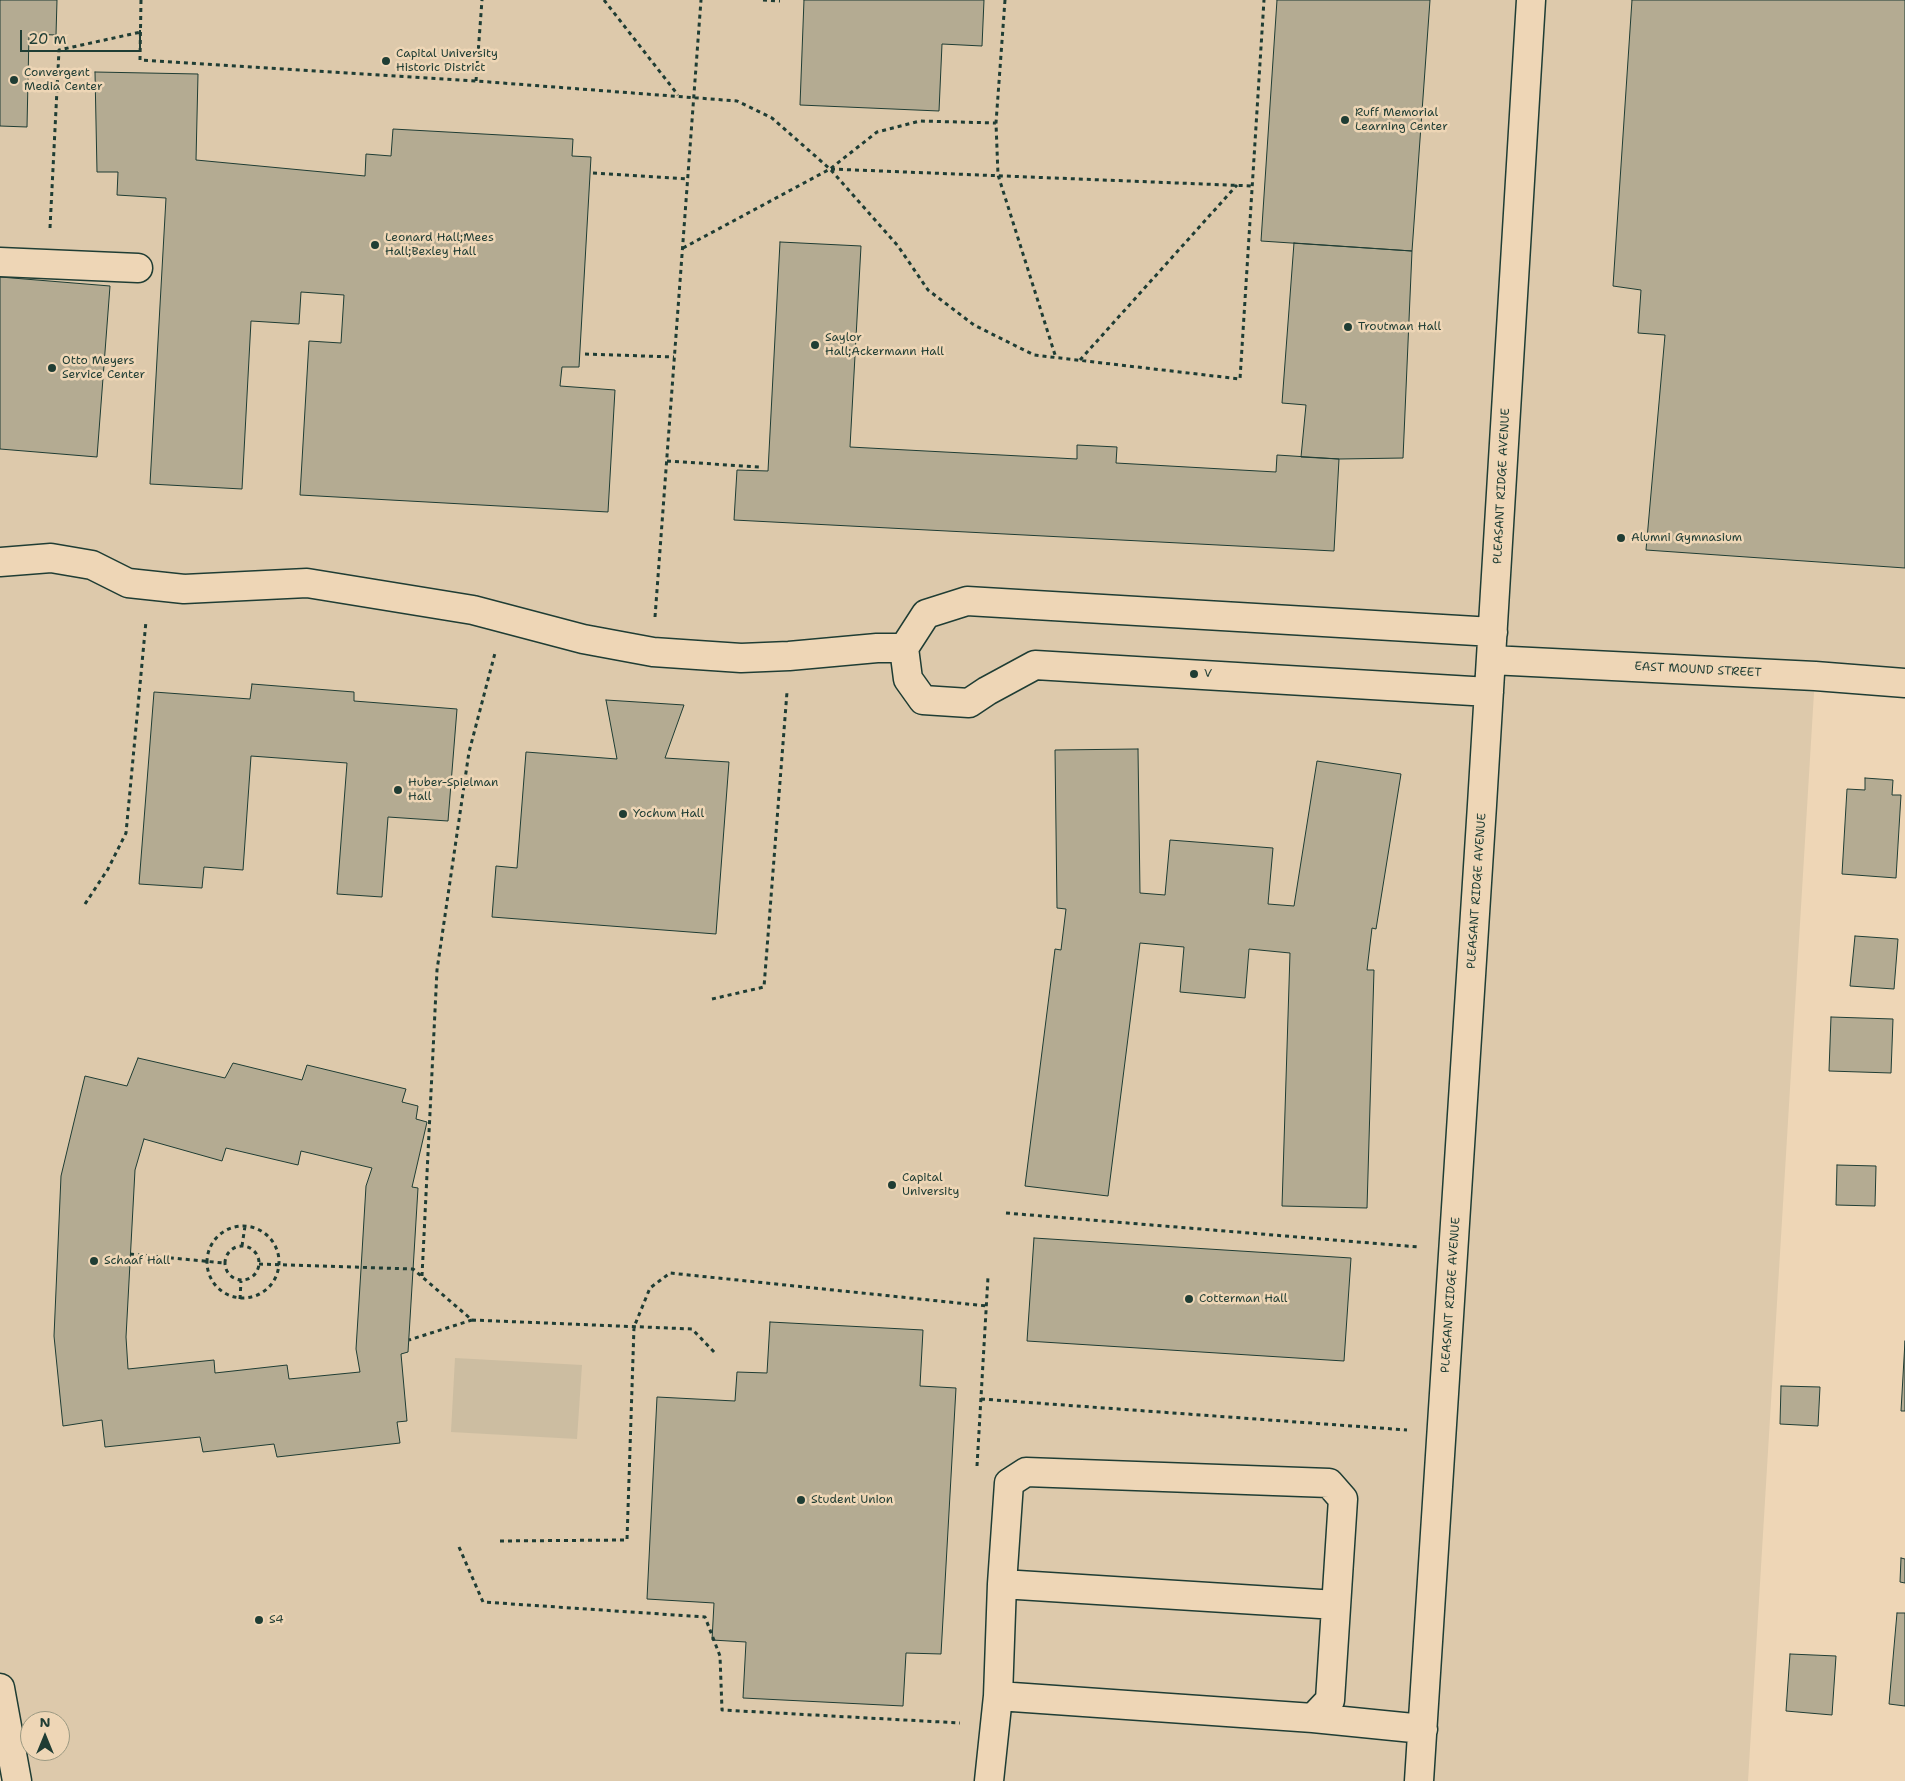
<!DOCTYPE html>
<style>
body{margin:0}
#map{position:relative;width:1905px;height:1781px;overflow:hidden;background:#eed6b6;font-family:"Shantell Sans",sans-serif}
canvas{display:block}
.north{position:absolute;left:20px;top:1711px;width:50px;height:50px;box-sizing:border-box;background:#eed6b6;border:1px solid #9b9982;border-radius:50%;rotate:0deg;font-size:14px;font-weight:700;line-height:20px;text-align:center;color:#1f3d34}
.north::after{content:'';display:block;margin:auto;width:18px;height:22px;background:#1f3d34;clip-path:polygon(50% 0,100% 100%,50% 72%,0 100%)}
.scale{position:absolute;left:20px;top:30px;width:121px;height:22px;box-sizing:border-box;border:2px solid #1f3d34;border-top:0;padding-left:6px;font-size:15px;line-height:18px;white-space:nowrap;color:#1f3d34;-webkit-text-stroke:4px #eed6b6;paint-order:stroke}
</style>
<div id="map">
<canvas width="1905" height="1781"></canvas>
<div class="north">N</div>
<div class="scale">20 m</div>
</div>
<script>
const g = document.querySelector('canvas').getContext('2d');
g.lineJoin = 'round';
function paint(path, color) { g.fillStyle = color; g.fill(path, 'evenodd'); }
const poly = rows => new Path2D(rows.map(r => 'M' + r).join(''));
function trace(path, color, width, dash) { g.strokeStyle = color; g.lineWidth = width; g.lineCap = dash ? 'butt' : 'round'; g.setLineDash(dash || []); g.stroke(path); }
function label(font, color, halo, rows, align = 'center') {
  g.font = font + ' "Shantell Sans",sans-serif'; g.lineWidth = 5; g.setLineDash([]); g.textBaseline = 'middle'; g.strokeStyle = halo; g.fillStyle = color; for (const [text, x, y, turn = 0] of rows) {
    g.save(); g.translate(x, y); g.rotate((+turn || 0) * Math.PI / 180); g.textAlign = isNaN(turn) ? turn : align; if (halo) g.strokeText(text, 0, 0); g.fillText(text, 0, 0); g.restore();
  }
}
paint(poly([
 [0,0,1905,0,1905,683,1815,676,1748,1781,18,1781,0,1686],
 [30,1721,60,1721,60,1751,30,1751]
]), '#ddc9ab');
paint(poly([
 [455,1358,582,1365,577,1439,451,1432]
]), '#ccbda1');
const building = poly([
 [0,0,57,0,56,35,29,34,27,127,0,126,0,0],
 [804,0,984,0,982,46,942,44,939,111,800,105,804,0],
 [1277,0,1430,0,1412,251,1261,241,1277,0],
 [1632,0,1905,0,1905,568,1646,550,1665,335,1638,333,1641,290,1613,286,1632,0],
 [95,72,198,74,196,160,365,176,366,154,391,156,393,129,573,139,572,156,591,157,579,367,562,367,560,386,615,390,608,512,300,495,309,341,341,343,344,295,301,292,299,324,251,321,242,489,150,484,166,198,117,195,118,172,97,172,95,72],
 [780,242,861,246,850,447,1077,459,1077,445,1117,447,1116,463,1276,472,1277,455,1339,459,1334,551,734,520,737,470,768,471,780,242],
 [1294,243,1412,251,1403,458,1339,459,1301,457,1306,405,1282,403,1294,243],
 [0,277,110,286,97,457,0,449,0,277],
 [252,684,354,692,354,701,457,709,448,821,388,817,382,897,337,894,347,763,251,756,243,870,204,867,202,888,139,884,154,692,250,699,252,684],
 [606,700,684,705,665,758,729,762,716,934,492,917,496,866,517,868,526,752,617,759,606,700],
 [1138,749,1140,893,1165,895,1170,840,1273,848,1268,904,1294,906,1317,761,1401,774,1376,929,1372,928,1367,970,1374,970,1367,1208,1282,1206,1290,953,1249,949,1245,998,1180,992,1184,947,1140,943,1108,1196,1025,1186,1055,949,1061,950,1066,909,1057,908,1055,750,1138,749],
 [1865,778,1893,780,1892,795,1901,795,1896,878,1842,874,1847,789,1865,790,1865,778],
 [1855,936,1898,939,1894,989,1850,986,1855,936],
 [1831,1017,1893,1019,1891,1073,1829,1071,1831,1017],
 [138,1058,225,1078,233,1063,302,1080,307,1065,406,1089,402,1102,418,1106,416,1119,427,1122,412,1187,418,1188,408,1352,401,1354,407,1421,397,1422,400,1443,277,1457,274,1444,203,1452,200,1437,105,1447,102,1420,63,1426,54,1336,61,1176,85,1076,127,1086,138,1058],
 [144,1139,222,1161,226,1148,298,1165,301,1151,372,1168,366,1186,361,1269,356,1349,360,1372,289,1379,287,1365,215,1373,214,1360,128,1369,126,1337,135,1170,144,1139],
 [1837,1165,1876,1166,1875,1206,1836,1205,1837,1165],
 [1034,1238,1351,1258,1344,1361,1027,1341,1034,1238],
 [770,1322,923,1330,920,1386,956,1388,941,1654,906,1653,903,1706,743,1698,746,1642,712,1640,714,1603,647,1599,657,1397,735,1401,737,1372,767,1373,770,1322],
 [1905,1341,1905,1411,1901,1411,1905,1341],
 [1781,1386,1820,1387,1818,1426,1780,1424,1781,1386],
 [1901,1558,1905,1559,1905,1583,1900,1582,1901,1558],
 [1897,1613,1905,1613,1905,1706,1889,1704,1897,1613],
 [1790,1654,1836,1656,1832,1715,1786,1711,1790,1654]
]);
paint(building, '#b4ab92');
trace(building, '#1f3d34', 1);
const minor = poly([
 [0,262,138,268],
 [0,562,51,558,92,565,128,583,184,589,307,583,473,610,583,639,653,652,741,658,789,656,877,648,904,648],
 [1491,660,1815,676,1905,683],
 [1489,692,1035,665,987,691,969,703,923,700,908,679,904,648,926,614,967,601,1493,632],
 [1002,1584,1336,1605],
 [1313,1718,1423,1729],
 [989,1781,998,1696,1002,1584,1009,1483,1026,1472,1329,1483,1343,1499,1330,1700,1313,1718,998,1696],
 [1419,1781,1482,805,1531,0]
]);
const major = poly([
 [0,1688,17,1781]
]);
trace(minor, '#1f3d34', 31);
trace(major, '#1f3d34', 31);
trace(poly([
 [141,0,140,60,476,81,737,101,772,118,830,169,898,246,928,290,974,325,1034,355,1240,379,1264,0],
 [604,0,678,95],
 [763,0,780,1],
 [1005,0,996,123,998,175,1056,358],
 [476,81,482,0],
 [831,169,1252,186],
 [593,173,688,179],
 [50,228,59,50,141,32],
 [683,248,830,169,877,132,920,121,996,123],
 [585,354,674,357],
 [1080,360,1237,185],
 [667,461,759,467],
 [655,617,701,0],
 [85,904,108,869,126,833,146,621],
 [712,999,764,987,787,692],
 [1006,1213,1419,1247],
 '207 1262a36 36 0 1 1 72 0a36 36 0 1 1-72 0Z',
 '225 1263a17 17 0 1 1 34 0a17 17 0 1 1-34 0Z',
 [242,1246,245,1226],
 [130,1254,224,1263],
 [259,1264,413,1269,472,1320,409,1340],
 [422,1276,437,970,469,752,495,653],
 [240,1299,241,1281],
 [472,1320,692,1329,716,1354],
 [981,1399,1407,1430],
 [977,1466,988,1277],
 [500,1541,627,1540,634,1327,650,1288,670,1273,987,1306],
 [459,1547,483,1602,705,1617,720,1656,722,1710,960,1723]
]), '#1f3d34', 3, [4, 4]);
trace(minor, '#eed6b6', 28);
trace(major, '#eed6b6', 28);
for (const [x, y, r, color] of [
 [386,61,5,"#1f3d34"],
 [14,80,5,"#1f3d34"],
 [1345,120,5,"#1f3d34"],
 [375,245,5,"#1f3d34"],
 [1348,327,5,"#1f3d34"],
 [815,345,5,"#1f3d34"],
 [52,368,5,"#1f3d34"],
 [1621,538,5,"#1f3d34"],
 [1194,674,5,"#1f3d34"],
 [398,790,5,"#1f3d34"],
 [623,814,5,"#1f3d34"],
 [892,1185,5,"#1f3d34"],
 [94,1261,5,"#1f3d34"],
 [1189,1299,5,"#1f3d34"],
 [801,1500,5,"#1f3d34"],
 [259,1620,5,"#1f3d34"]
]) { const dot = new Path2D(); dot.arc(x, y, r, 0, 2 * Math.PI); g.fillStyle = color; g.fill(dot); trace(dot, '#eed6b6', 2); }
label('12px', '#1f3d34', '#eed6b6', [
 ["Capital University",396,54],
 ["Historic District",396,68],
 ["Convergent",24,73],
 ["Media Center",24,87],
 ["Ruff Memorial",1355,113],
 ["Learning Center",1355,127],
 ["Leonard Hall;Mees",385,238],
 ["Hall;Bexley Hall",385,252],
 ["Troutman Hall",1358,327],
 ["Saylor",825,338],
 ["Hall;Ackermann Hall",825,352],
 ["Otto Meyers",62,361],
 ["Service Center",62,375],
 ["Alumni Gymnasium",1631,538],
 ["V",1204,674],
 ["Huber-Spielman",408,783],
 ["Hall",408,797],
 ["Yochum Hall",633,814],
 ["Capital",902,1178],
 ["University",902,1192],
 ["Schaaf Hall",104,1261],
 ["Cotterman Hall",1199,1299],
 ["Student Union",811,1500],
 ["S4",269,1620]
], 'left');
label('12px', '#1f3d34', '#eed6b6', [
 ["PLEASANT RIDGE AVENUE",1502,486,-87],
 ["EAST MOUND STREET",1698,670,3],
 ["PLEASANT RIDGE AVENUE",1477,891,-86],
 ["PLEASANT RIDGE AVENUE",1451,1295,-86]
]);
</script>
